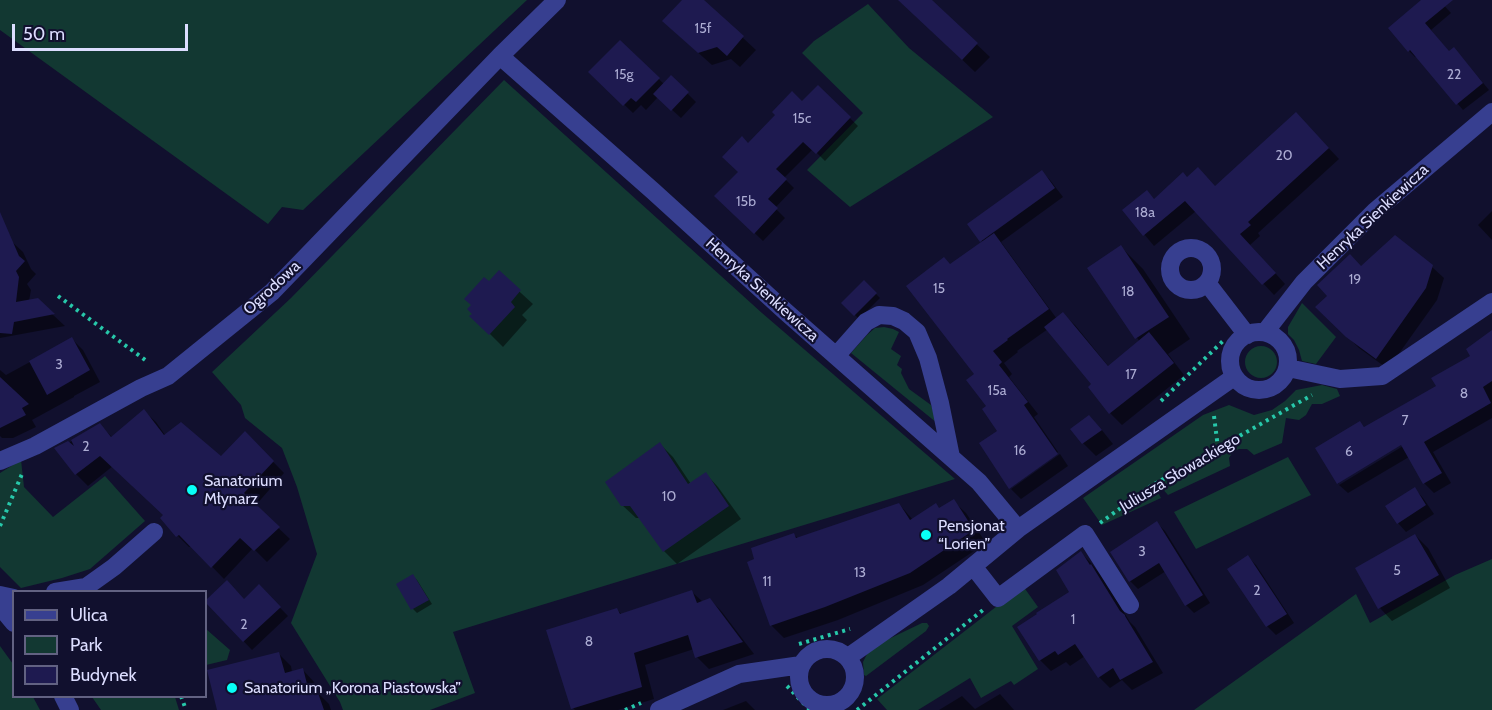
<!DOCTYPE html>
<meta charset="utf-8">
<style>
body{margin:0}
#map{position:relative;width:1492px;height:710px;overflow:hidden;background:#11102e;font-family:Cabin,sans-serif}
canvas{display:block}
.legend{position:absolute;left:12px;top:590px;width:195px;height:108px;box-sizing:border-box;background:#11102e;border:2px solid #626282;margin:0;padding:8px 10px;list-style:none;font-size:18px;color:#dcddff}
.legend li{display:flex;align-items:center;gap:12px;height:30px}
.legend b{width:30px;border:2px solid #626282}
.scale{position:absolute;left:12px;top:24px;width:176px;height:27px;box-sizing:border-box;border:3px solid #dcddff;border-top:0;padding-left:8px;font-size:18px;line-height:21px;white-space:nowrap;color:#dcddff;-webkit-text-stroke:4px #11102e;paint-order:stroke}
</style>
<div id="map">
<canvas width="1492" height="710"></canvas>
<ul class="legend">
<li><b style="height:8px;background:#373f90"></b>Ulica</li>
<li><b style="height:16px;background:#123832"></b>Park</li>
<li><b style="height:16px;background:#1e1a50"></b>Budynek</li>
</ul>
<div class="scale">50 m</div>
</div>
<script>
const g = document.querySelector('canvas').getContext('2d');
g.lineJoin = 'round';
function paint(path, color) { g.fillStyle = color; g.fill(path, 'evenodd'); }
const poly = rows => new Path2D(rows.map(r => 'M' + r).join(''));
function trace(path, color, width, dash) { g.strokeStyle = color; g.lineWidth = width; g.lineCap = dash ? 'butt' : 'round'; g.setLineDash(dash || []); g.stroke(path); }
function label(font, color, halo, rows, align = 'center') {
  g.font = font + ' Cabin,sans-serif'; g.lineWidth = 4.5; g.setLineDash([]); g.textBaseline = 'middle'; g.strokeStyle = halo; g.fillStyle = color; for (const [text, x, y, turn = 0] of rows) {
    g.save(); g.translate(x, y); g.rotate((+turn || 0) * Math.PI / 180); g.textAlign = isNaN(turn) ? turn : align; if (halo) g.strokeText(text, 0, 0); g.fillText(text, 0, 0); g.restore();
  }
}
paint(poly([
 [0,0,527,0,303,210,282,207,268,224,0,30],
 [868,4,909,48,993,117,850,207,807,170,863,113,802,53,814,41],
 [504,80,762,313,955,479,453,632,475,693,430,710,343,710,340,702,291,623,317,554,297,487,282,448,245,418,241,405,212,372,291,298],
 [1302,303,1336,337,1316,364,1302,361,1299,350,1294,340,1288,334,1288,327],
 [884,327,893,329,899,332,891,349,901,356,897,365,902,369,901,373,909,389,931,405,937,423,851,353,867,335,875,328],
 '1245 362a16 16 0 1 1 32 0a16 16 0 1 1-32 0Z',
 [1322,385,1337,389,1340,396,1322,404,1312,404,1306,415,1299,420,1286,418,1282,443,1254,455,1247,449,1239,449,1233,452,1229,458,1230,466,1168,495,1159,485,1155,487,1161,498,1102,525,1083,498,1203,415,1229,405,1254,415,1272,410,1285,401,1296,390],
 [1288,457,1311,495,1196,549,1174,512],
 [21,460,24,487,53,517,105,476,145,521,90,569,62,578,21,588,0,567,0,473],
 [1492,559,1492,710,1194,710,1356,594,1370,623,1455,575],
 [1023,586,1038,607,1012,626,1038,669,1014,685,1011,681,981,698,970,678,918,710,887,710,877,699],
 [922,623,927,623,929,626,926,631,866,676,864,675,863,662,868,652,874,646],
 [206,629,230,650,227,660,206,665],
 [0,646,13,664,14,696,33,697,40,710,0,710],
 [92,697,175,697,179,710,101,710]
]), '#123832');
paint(poly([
 [684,0,702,0,756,50,740,67,731,59,712,65,677,34],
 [900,0,930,0,990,57,975,72],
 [1424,0,1439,0,1451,13,1431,30,1449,52,1460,55,1489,90,1463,110,1417,56,1415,57,1409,51],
 [620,42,664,84,671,77,696,102,681,118,658,97,646,110,641,105,633,113,590,72],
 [818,87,858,126,825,161,813,149,784,178,794,188,775,208,785,218,763,241,716,196,740,172,748,145,802,103],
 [1306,124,1339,159,1258,233,1260,236,1250,245,1285,284,1274,295,1196,211,1154,246,1124,210,1155,200,1187,179,1216,188],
 [1042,172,1050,180,1063,197,1001,242,1057,319,1063,314,1075,325,1109,367,1140,342,1089,269,1121,247,1143,269,1190,339,1168,354,1184,375,1122,425,1111,414,1090,387,1093,384,1048,329,1017,351,1018,352,1004,363,1012,374,1009,377,1038,414,1034,417,1058,452,1010,486,1000,432,976,374,951,265,983,242,969,224],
 [1492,211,1492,240,1478,225],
 [0,235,10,240,23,252,31,269,36,274,27,284,31,290,29,301,37,300,65,326,0,338],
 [1432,267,1444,278,1437,300,1388,369,1359,348,1317,307,1361,268],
 [499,273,533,304,522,315,527,320,503,347,472,316,474,314,473,305],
 [864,282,880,298,859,319,843,303],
 [1492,332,1492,418,1433,452,1451,483,1434,493,1424,483,1409,457,1348,493,1339,485,1408,443,1406,440,1339,481,1339,484,1317,449,1360,422,1365,428,1438,386,1472,356],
 [72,339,83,350,100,382,74,396,74,397,32,420,36,427,13,438,2,438,0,436,0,370,6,375],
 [144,411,156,422,165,435,221,458,245,433,284,473,255,506,290,539,267,562,253,548,224,579,192,546,189,547,178,536,165,516,113,466,88,486,76,474,59,451,74,439,100,425,112,437],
 [1101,429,1113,444,1096,456,1083,443],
 [660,444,673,457,691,484,706,474,718,487,741,519,677,564,664,551,640,518,636,518,622,505],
 [1060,454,1068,466,1021,499,1011,489],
 [1415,489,1423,498,1434,514,1406,532,1398,523],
 [953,501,966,513,986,543,923,585,838,620,784,638,771,625,794,535,798,538,899,504,913,520,940,509],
 [1157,523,1165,531,1210,603,1194,613,1186,605,1166,571,1138,589,1130,581],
 [1415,535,1428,548,1450,588,1392,621,1380,608,1357,568],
 [1081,553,1092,564,1102,577,1130,622,1135,627,1163,673,1132,690,1122,680,1110,688,1099,677,1085,656,1070,666,1066,662,1051,671,1040,660,1071,592],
 [1248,557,1256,565,1294,623,1276,635,1267,626,1229,569],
 [413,576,417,580,432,604,417,613,413,609,398,584],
 [259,586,288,616,252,650,206,602,244,601],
 [692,592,703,602,710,599,722,612,754,654,709,669,697,657,694,649,645,665,654,699,618,710,575,710,573,708,617,609,622,615],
 [278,653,291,666,292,672,302,669,314,682,317,692,329,704,331,710,219,710],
 [1000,694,1014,710,939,710,962,696,975,709],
 [746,701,755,710,723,710]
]), '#0007');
paint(poly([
 [682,0,704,0,744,36,727,56,717,47,698,53,662,21],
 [898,0,932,0,978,43,962,60],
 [1421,0,1453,0,1425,23,1449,51,1454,47,1483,83,1456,105,1410,50,1408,52,1388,28],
 [620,40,660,78,636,102,631,98,623,106,588,72],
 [671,75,689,92,671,111,653,94],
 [818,85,851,117,816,154,803,142,776,169,787,179,768,199,778,208,754,234,714,196,738,172,722,157,742,136,748,143,775,115,772,112,792,91,802,101],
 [1296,112,1329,148,1248,222,1251,225,1240,234,1276,273,1262,285,1185,201,1143,236,1122,210,1147,190,1154,199,1183,172,1187,177,1198,167,1215,186],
 [1042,170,1055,188,980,242,967,224],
 [0,212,19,256,25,261,16,271,19,277,16,302,38,298,55,314,14,322,12,334,0,333],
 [994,233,1049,309,1007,339,1008,340,993,351,1002,362,999,365,1028,402,1024,405,1058,454,1009,489,979,443,997,431,982,409,986,406,966,380,974,374,906,286,944,257,950,264],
 [1395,235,1433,265,1426,288,1376,359,1346,337,1315,307,1327,296,1317,285,1350,254,1361,266],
 [1121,245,1169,317,1135,339,1087,268],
 [499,270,521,290,511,302,515,307,489,335,469,316,472,314,467,309,471,305,464,299,484,277,489,281],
 [864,280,877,293,854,316,841,303],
 [1063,312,1108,366,1149,332,1174,363,1109,414,1088,387,1091,384,1044,327],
 [1492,330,1492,381,1483,387,1491,403,1424,442,1442,473,1423,484,1401,445,1337,484,1315,448,1360,421,1364,427,1436,386,1431,378,1470,356,1466,349],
 [72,337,90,370,47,395,29,361],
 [0,377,29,404,22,408,26,415,0,428],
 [144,409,164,435,181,422,221,456,245,431,274,461,244,493,280,527,254,551,240,538,211,568,179,535,176,537,160,518,163,515,100,456,75,475,54,448,68,441,74,446,71,440,100,423,111,437],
 [1089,415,1102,430,1082,444,1070,429],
 [660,442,688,484,706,472,729,506,663,552,630,506,621,506,605,482],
 [1415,487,1426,505,1397,524,1385,506],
 [954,499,974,530,910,573,825,607,770,626,747,562,754,559,751,548,794,533,796,538,899,503,910,520,936,503,939,508],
 [1157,521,1203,595,1185,606,1159,563,1129,582,1110,552],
 [1415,534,1439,575,1378,609,1355,568],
 [1081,551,1090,565,1091,564,1120,611,1125,615,1125,616,1153,662,1120,680,1113,668,1098,678,1075,644,1058,655,1055,651,1039,661,1017,627,1037,614,1036,613,1069,592,1056,570],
 [1248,555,1287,614,1266,627,1227,569],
 [413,574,429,600,411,610,396,584],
 [227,580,244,599,259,584,281,607,243,642,206,603,206,600],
 [692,590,697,603,710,598,743,642,695,658,688,635,634,653,642,687,571,709,546,630,617,608,620,614],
 [279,652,285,673,303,668,309,692,317,690,324,710,217,710,207,670]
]), '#1e1a50');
trace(poly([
 [58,296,148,362],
 [1161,401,1225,339],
 [1214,416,1218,448],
 [1100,523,1151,486,1312,395],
 [0,526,22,474],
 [799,644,850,629],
 [787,686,810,710],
 [181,696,186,710],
 [625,710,641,703],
 [857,710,983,610]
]), '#27c8aa', 4, [3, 4.5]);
trace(poly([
 [500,56,653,191,786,312,979,482,1018,529],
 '1170 269a21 21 0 1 1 42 0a21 21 0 1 1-42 0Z',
 [1207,283,1247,335],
 '1230 361a29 29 0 1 1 58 0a29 29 0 1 1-58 0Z',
 [1265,332,1304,282,1375,211,1492,112],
 [836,356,866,322,879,315,893,316,904,321,917,332,928,358,940,403,951,457],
 [1288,368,1340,379,1382,376,1492,302],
 [0,461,35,446,141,388,168,376,272,292,500,56,557,0],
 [973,566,998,598,1085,534,1130,605],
 [55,592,86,587,114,567,154,532],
 [0,595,14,598],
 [0,606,14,623],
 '799 677a28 28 0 1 1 56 0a28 28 0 1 1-56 0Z',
 [848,657,949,586,1018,529,1234,377],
 [63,696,70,710],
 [659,710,739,674,801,665]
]), '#373f90', 18);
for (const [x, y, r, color] of [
 [192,490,6,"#08fff8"],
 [926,535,6,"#08fff8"],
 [232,688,6,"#08fff8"]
]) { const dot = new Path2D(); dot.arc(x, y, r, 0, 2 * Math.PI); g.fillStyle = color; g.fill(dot); trace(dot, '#11102e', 2); }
label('14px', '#acacd3', null, [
 ["15f",703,29],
 ["15g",624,75],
 ["22",1454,75],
 ["15c",802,119],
 ["20",1284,156],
 ["15b",746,202],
 ["18a",1145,213],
 ["19",1355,280],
 ["15",939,289],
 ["18",1128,292],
 ["3",59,365],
 ["17",1131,375],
 ["15a",997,391],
 ["8",1464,394],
 ["7",1405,421],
 ["2",86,447],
 ["16",1020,451],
 ["6",1349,452],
 ["10",669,497],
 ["3",1142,552],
 ["5",1397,571],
 ["13",860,573],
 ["11",767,582],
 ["2",1257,591],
 ["1",1073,620],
 ["2",244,625],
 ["8",589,642]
]);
label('16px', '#dcddff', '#11102e', [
 ["Henryka Sienkiewicza",1373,217,-43],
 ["Ogrodowa",272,288,-43],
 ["Henryka Sienkiewicza",762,290,42],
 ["Juliusza Słowackiego",1180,473,-31]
]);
label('16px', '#dcddff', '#11102e', [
 ["Sanatorium",204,481],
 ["Młynarz",204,499],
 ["Pensjonat",938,526],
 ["“Lorien”",938,544],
 ["Sanatorium „Korona Piastowska”",244,688]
], 'left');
</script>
